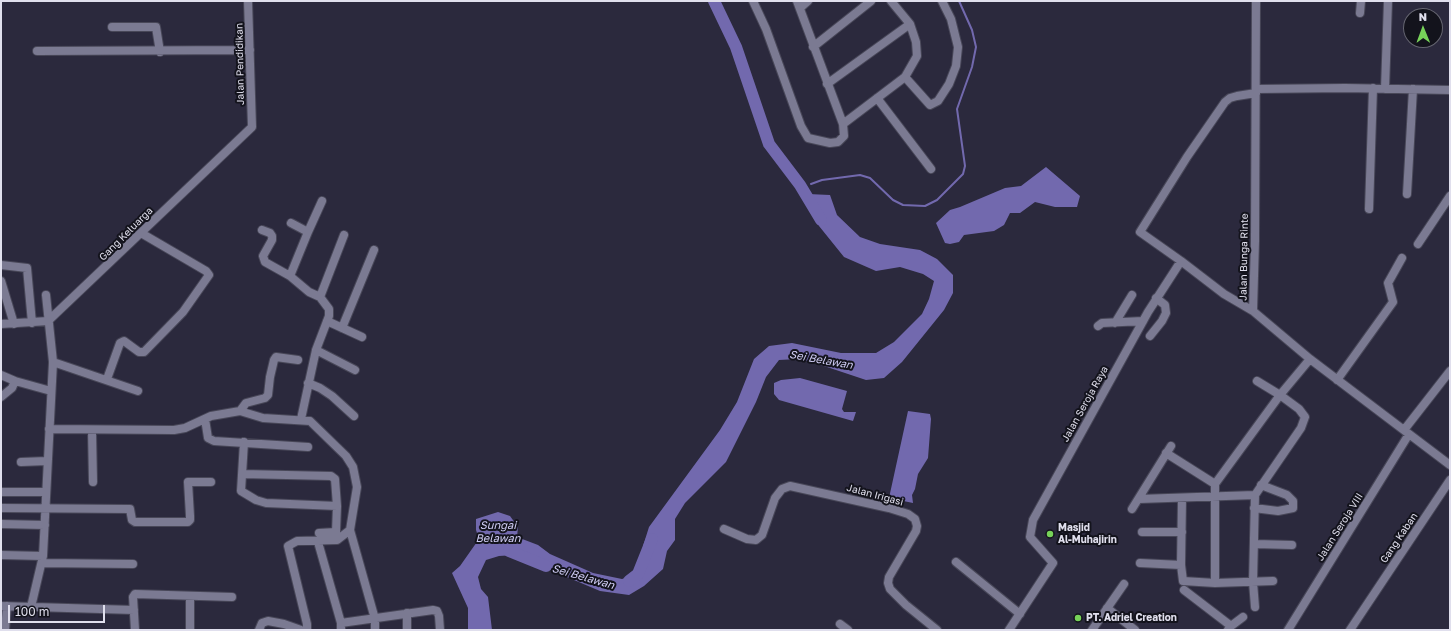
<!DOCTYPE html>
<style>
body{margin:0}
#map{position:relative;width:1451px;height:631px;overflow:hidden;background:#2b293d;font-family:"Golos Text",sans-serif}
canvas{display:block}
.frame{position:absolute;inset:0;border:2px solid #e0dfed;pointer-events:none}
.north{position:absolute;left:1403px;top:8px;width:40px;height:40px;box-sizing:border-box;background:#13131c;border:1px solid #656570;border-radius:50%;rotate:359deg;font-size:11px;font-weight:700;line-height:16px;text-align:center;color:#e0dfed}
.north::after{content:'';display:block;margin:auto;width:14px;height:18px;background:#77d259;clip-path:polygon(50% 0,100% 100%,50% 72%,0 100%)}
.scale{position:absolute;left:8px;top:605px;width:97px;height:18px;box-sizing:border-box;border:2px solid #e0dfed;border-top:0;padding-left:5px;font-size:12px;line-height:14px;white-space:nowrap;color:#e0dfed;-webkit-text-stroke:3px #13131c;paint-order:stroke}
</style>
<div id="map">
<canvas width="1451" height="631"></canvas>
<div class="frame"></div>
<div class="north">N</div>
<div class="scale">100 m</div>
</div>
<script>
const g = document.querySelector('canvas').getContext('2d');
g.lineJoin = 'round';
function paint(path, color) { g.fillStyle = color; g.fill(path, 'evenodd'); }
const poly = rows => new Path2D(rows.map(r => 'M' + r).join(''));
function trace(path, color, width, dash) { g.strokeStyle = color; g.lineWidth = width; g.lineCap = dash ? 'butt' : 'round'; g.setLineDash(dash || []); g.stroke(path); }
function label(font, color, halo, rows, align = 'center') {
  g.font = font + ' "Golos Text",sans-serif'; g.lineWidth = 4; g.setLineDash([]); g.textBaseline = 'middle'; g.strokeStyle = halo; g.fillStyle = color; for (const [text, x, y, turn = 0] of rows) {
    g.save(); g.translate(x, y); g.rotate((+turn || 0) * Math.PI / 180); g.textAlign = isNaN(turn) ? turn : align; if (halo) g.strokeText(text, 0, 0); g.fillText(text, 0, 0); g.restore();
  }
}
paint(poly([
 [1046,167,1080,196,1077,207,1055,207,1035,202,1020,213,1010,213,1004,225,994,231,964,235,959,242,950,244,945,243,936,223,950,210,960,207,1005,188,1021,186],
 [808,194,830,195,837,215,860,237,880,244,920,250,937,259,953,275,953,293,944,310,902,362,884,378,866,380,809,361,798,359,779,360,766,377,756,402,726,462,685,503,675,519,675,540,667,551,663,569,644,586,629,595,600,591,548,569,527,558,515,555,499,556,486,560,478,577,481,589,488,597,492,630,468,630,468,608,452,573,460,566,479,539,476,530,476,519,498,512,510,516,518,527,517,537,538,545,550,554,593,573,622,579,638,574,647,558,643,546,649,527,720,430,737,402,754,359,769,346,792,343,841,353,876,353,894,342,922,314,929,299,934,281,923,274,900,267,876,271,844,257,819,226],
 [800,378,847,391,842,409,844,412,856,412,853,421,779,400,774,394,774,383,781,380],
 [908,411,930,414,931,419,928,458,918,474,915,489,912,495,913,503,889,498]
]), '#7269ae');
trace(poly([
 [811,184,822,180,860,175,870,178,893,200,903,205,925,206,937,200,963,174,965,166,957,109,972,67,976,47,972,30,959,1]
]), '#7269ae', 2);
trace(poly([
 [714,1,736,47,769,144,800,185,821,220],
 [509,551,546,566],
 [629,581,638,574,652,539]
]), '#7269ae', 12);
const minor = poly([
 [753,1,766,29,801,126,808,138,830,143,838,142,844,136,843,124,797,1],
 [1256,1,1255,241,1253,311,1310,359,1450,465],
 [800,8,808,1],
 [1360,13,1361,1],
 [112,27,156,27,160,52],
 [813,47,871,1],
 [37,51,250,50],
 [905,77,917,56,916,42,910,24],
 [827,84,910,24,891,1],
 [1256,89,1345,88,1450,90],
 [1385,89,1388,1],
 [877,98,931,169],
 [843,124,905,77,930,105,938,101,949,84,956,66,958,47,951,19,942,1],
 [1407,194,1413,89],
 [1369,209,1373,88],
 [291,223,308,232],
 [262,230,270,233,272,236,272,240,263,256,265,262,290,276,309,292,320,297,329,309,329,316,316,350,301,419],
 [1418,244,1450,196],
 [1181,261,1140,232,1187,157,1225,102,1230,98,1237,96,1256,93],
 [1,265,27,268,32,323],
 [290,276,308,232,322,201],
 [1,281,14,324],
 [320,297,344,235],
 [327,321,362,337],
 [1115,323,1132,295],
 [1,324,48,321,252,127,248,1],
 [1098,326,1102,323,1143,321],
 [342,328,374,250],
 [1150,336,1162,321,1166,313,1165,305,1156,298],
 [316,350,355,370],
 [53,362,138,391],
 [1,375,15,381,51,391],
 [107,379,120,343,124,341,139,352,144,352,183,312,209,275,206,271,141,233],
 [1337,380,1393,302,1388,283,1402,258],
 [308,383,320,388,332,396,354,416],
 [1,397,12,388,15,381],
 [240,411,246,403,265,398,268,395,270,377,274,360,276,357,298,360],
 [205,419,208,438,214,441,308,447],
 [49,429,174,430,185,428,211,416,240,411,263,418,310,421,346,456,353,467,357,487,350,530,375,619,375,630],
 [1404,430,1450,371],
 [92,431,93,482],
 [244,442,241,491,256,500,266,503,337,506,336,532,319,533],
 [1166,453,1215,484],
 [21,462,47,461],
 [242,474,331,476,335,479,337,506],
 [1,492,46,492],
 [1139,499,1255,495],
 [1182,499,1181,565,1183,581,1215,583,1273,581],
 [1,508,130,509,132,520,135,522,188,522,190,520,190,516,188,482,211,482],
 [1254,508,1278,511,1293,508,1293,501,1287,495,1261,485],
 [1132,509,1171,446],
 [1,524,45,525],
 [724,529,747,539,756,540,762,535,775,498,782,489,790,486,889,508,908,514,915,519,917,526,916,531,889,577,888,583,890,589,906,605,937,630],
 [1142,532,1182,532],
 [318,542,341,623],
 [1255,544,1292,545],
 [1,555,43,556],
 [956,562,1020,614],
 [42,563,133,564],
 [1140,563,1181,565],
 [1215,583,1215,484,1280,395,1310,359],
 [1184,590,1231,626,1228,630],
 [1,606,134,610],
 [31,607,43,556,53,362,46,295],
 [1255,607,1253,582,1255,495,1301,428,1305,417,1299,409,1280,395,1257,381],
 [1107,608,1135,630],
 [407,613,407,630],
 [840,624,848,630],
 [1231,626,1243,617],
 [5,630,7,606],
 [135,630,133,597,135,594,232,597],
 [190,630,190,596],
 [259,630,262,623,268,621,284,624,301,630],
 [307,630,307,624,288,546,297,541,337,540,350,530],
 [341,630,341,623,433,610,437,611,439,616,440,630],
 [1009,630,1053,563,1030,537,1033,520,1148,312,1181,261,1224,294,1253,311],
 [1092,630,1124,584],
 [1288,630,1409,434],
 [1350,630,1450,480]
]);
trace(minor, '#484758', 10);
trace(minor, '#7b7a92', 8);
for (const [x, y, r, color] of [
 [1050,534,4,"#77d259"],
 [1078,618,4,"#77d259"]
]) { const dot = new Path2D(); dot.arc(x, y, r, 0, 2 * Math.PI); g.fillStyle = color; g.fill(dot); trace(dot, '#13131c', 1.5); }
label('10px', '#e0dfed', '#13131c', [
 ["Jalan Pendidikan",240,64,-91],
 ["Gang Keluarga",126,234,-45],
 ["Jalan Bunga Rinte",1244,257,-89],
 ["Jalan Seroja Raya",1085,404,-61],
 ["Jalan Irigasi",875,495,15],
 ["Jalan Seroja VIII",1340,527,-58],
 ["Gang Kaban",1399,538,-56]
]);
label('bold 10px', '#e0dfed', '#13131c', [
 ["Masjid",1058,528],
 ["Al-Muhajirin",1058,540],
 ["PT. Adriel Creation",1086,618]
], 'left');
label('italic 11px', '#d0cdf4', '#13131c', [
 ["Sei Belawan",821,360,10],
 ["Sungai",498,526],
 ["Belawan",498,539],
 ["Sei Belawan",583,577,16]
]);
</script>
